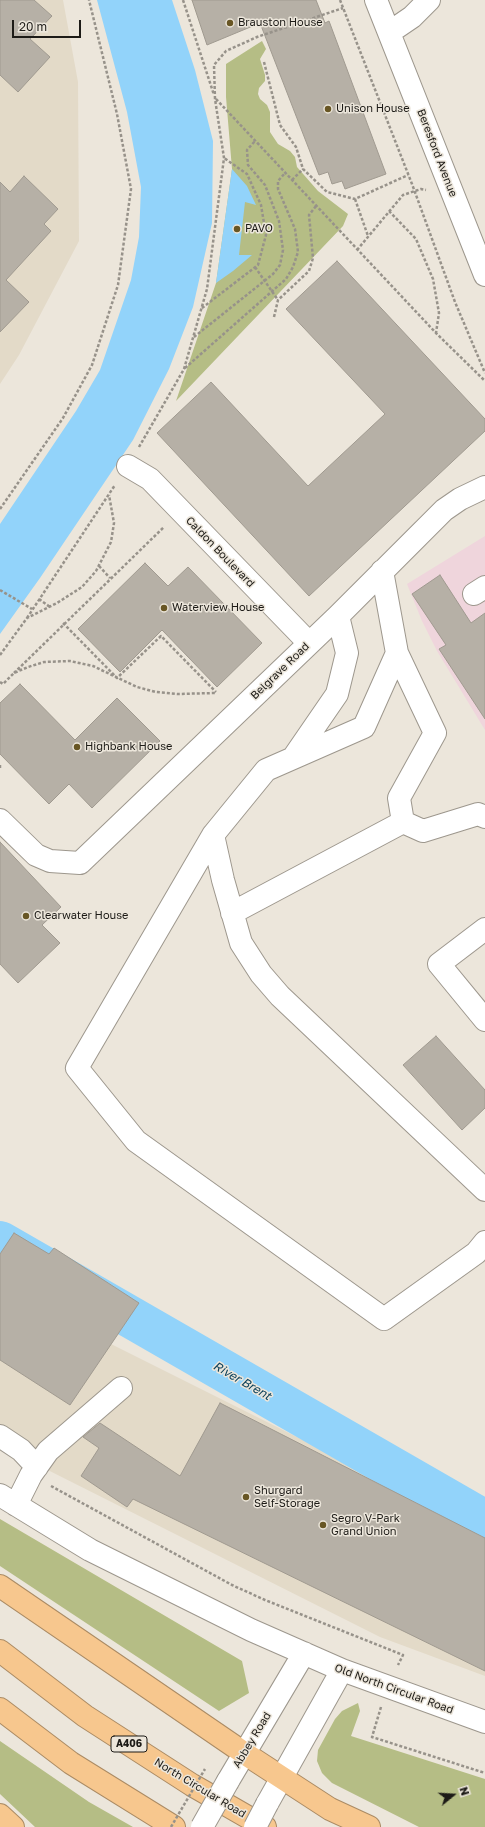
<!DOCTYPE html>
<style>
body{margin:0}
#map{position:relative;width:485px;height:1827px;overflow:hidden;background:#ece6db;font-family:"Golos Text",sans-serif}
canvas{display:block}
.north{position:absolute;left:433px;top:1775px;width:40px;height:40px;-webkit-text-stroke:3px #ece6db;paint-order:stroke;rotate:72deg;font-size:11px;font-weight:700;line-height:16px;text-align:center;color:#1d1b17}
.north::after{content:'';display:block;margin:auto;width:14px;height:18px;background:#1d1b17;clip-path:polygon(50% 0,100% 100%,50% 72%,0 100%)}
.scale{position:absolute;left:12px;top:20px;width:69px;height:18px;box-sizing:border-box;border:2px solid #1d1b17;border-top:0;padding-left:5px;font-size:12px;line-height:14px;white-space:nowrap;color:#1d1b17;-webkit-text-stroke:3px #ece6db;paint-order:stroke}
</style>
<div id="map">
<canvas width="485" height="1827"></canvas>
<div class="north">N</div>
<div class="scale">20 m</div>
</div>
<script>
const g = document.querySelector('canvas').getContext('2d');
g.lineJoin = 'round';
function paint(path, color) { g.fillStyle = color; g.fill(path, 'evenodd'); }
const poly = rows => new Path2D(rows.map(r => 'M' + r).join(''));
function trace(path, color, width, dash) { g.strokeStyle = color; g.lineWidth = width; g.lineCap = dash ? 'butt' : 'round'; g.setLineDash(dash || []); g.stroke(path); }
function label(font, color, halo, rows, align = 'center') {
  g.font = font + ' "Golos Text",sans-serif'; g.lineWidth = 3; g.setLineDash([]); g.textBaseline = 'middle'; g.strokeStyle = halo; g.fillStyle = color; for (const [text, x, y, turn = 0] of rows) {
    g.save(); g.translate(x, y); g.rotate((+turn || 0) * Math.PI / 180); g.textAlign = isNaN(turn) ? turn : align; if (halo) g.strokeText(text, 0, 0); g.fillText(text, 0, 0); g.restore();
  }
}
paint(poly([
 [485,536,485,730,437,651,422,621,407,584]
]), '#efd5dc');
paint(poly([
 [0,0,63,0,78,82,79,241,19,355,0,384],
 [0,1283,107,1342,485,1531,485,1676,380,1637,0,1446]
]), '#e3dac8');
paint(poly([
 [262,41,266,49,260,59,265,75,265,81,259,88,258,94,260,99,267,105,270,112,270,132,278,144,290,151,295,157,297,167,318,191,348,214,343,226,176,401,216,283,232,169,226,97,226,64],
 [0,1519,242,1661,249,1693,219,1711,0,1566],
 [358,1703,360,1711,351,1736,485,1779,485,1827,419,1827,332,1783,322,1773,317,1761,318,1750,335,1719,342,1711],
 [0,1741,89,1802,133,1827,35,1827,0,1794]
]), '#b5bd85');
paint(poly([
 [97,0,172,0,195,70,213,141,212,223,193,307,169,369,133,440,40,578,0,634,0,524,76,411,100,370,131,280,139,237,141,187,127,112],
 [232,169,247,186,256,205,245,202,239,255,252,255,233,271,216,283]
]), '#92d3fa');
trace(poly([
 [0,1242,485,1521]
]), '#92d3fa', 42);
const building = poly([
 [0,0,34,0,52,16,30,39,50,57,18,92,0,75,0,0],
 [192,0,316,0,325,23,329,21,386,174,345,189,342,181,332,184,328,172,319,175,260,23,207,45,192,0],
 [24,176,58,209,44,224,51,231,6,280,29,302,0,332,0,182,10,192,24,176],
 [337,261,485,419,485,431,309,596,157,433,211,382,308,486,385,414,286,309,337,261],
 [145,563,168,586,188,567,262,643,217,687,162,630,120,672,78,629,145,563],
 [440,575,471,623,485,613,485,719,439,649,446,645,412,594,440,575],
 [20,684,75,740,117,698,160,741,92,808,69,784,49,804,0,754,0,703,20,684],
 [0,842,61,907,42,925,60,943,18,983,0,964,0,842],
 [436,1036,485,1090,485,1108,462,1130,403,1065,436,1036],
 [14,1233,49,1254,54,1248,139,1303,70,1405,0,1360,0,1254,14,1233],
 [220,1403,485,1538,485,1671,133,1499,127,1507,81,1476,99,1448,83,1437,100,1423,180,1476,220,1403]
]);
paint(building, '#b6b0a6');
trace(building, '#a09a90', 1);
const minor = poly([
 [376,0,485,275],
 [390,32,412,17,429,0],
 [128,466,150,479,309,643],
 [382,571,397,653,435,733,399,798,403,822,423,831,478,814,485,817],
 [474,594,485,587],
 [397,653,364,727,266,770,213,835,77,1068,136,1141,384,1319,476,1253,485,1242],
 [293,758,337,694,347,653,338,616],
 [0,820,36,855,50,861,80,863,338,616,444,510,460,499,485,487],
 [213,835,223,880,241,943,261,974,280,996,485,1190],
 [232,913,403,822],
 [485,929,439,964,485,1020],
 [0,1436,21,1450,37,1467],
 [0,1495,90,1550,251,1630,342,1670,485,1722],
 [16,1505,31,1475,48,1451,121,1388],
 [228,1781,304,1653],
 [267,1804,342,1670]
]);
const highway = poly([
 [0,1586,244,1753,330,1809,369,1827],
 [0,1651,85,1716,192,1785,265,1827],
 [0,1709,71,1763,174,1827],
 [0,1815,13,1827]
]);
trace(minor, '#9d978d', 24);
trace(highway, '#ab8b64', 24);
trace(poly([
 [183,0,214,95],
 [340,0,412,184,455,302,485,373],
 [264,62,280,125,296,147,303,169,327,192,355,199,408,175],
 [216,99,436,333,485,381],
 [292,180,303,169],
 [355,199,368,236],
 [389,211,416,239,433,279,439,313,436,333],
 [357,250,403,195,421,189,426,190],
 [255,267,278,300],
 [202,308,258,265,266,235,261,205,247,174,224,158],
 [274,317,278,300,309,271,313,258,309,215,316,206],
 [194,337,273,274,280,265,283,250,279,221,265,185,248,165,247,150,255,141],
 [185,368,286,279,293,267,298,252,295,229,278,189,278,181,285,173],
 [139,447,184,369,207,289,224,158,215,99,214,65,226,51,257,37,343,8],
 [0,509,63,418,92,365,118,285,131,189,117,114,89,0],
 [99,566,110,578],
 [0,590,32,609],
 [39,599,50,607],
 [27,618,115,485],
 [63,623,117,678,161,636,216,692],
 [0,655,27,618,57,603,82,587,96,571,111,542,114,523,109,495],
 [14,673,164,527],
 [0,682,3,684,14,673,28,667,44,662,70,661,93,666,137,687,156,692,177,694,216,693],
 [0,765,0,768],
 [51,1486,232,1585,265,1600,403,1655,398,1665],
 [381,1707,372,1737,485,1773]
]), '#97928a', 2.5, [3, 2]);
trace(minor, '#fff', 22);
trace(highway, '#f7c78e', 22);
const minorBridge = poly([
 [202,1827,228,1781],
 [255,1827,267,1804]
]);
trace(minorBridge, '#9d978d', 24, []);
trace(poly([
 [171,1827,205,1769]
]), '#97928a', 2.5, [3, 2]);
trace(minorBridge, '#fff', 22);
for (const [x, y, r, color] of [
 [230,23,4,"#685624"],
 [328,109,4,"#685624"],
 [237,229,4,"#685624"],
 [164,608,4,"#685624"],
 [77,747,4,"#685624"],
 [26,916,4,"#685624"],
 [246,1497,4,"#685624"],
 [323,1525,4,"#685624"]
]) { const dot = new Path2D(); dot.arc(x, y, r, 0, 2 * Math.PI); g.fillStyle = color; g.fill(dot); trace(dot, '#ece6db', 1.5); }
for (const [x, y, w] of [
 [129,1744,36]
]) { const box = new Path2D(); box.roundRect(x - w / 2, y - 8, w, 16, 3); g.fillStyle = '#ece6db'; g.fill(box); trace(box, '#1d1b17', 1); }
label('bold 10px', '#1d1b17', null, [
 ["A406",129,1744]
]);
label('11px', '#1d1b17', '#ece6db', [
 ["Brauston House",238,23],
 ["Unison House",336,109],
 ["PAVO",245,229],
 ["Waterview House",172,608],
 ["Highbank House",85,747],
 ["Clearwater House",34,916],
 ["Shurgard",254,1491],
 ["Self-Storage",254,1504],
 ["Segro V-Park",331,1519],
 ["Grand Union",331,1532]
], 'left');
label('11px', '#1d1b17', '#ece6db', [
 ["Beresford Avenue",437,153,69],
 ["Caldon Boulevard",220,552,46],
 ["Belgrave Road",280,671,-44],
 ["Old North Circular Road",394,1689,20],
 ["Abbey Road",252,1740,-59],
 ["North Circular Road",200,1788,31]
]);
label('italic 12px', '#0c425c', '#ece6db', [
 ["River Brent",242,1381,30]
]);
</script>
